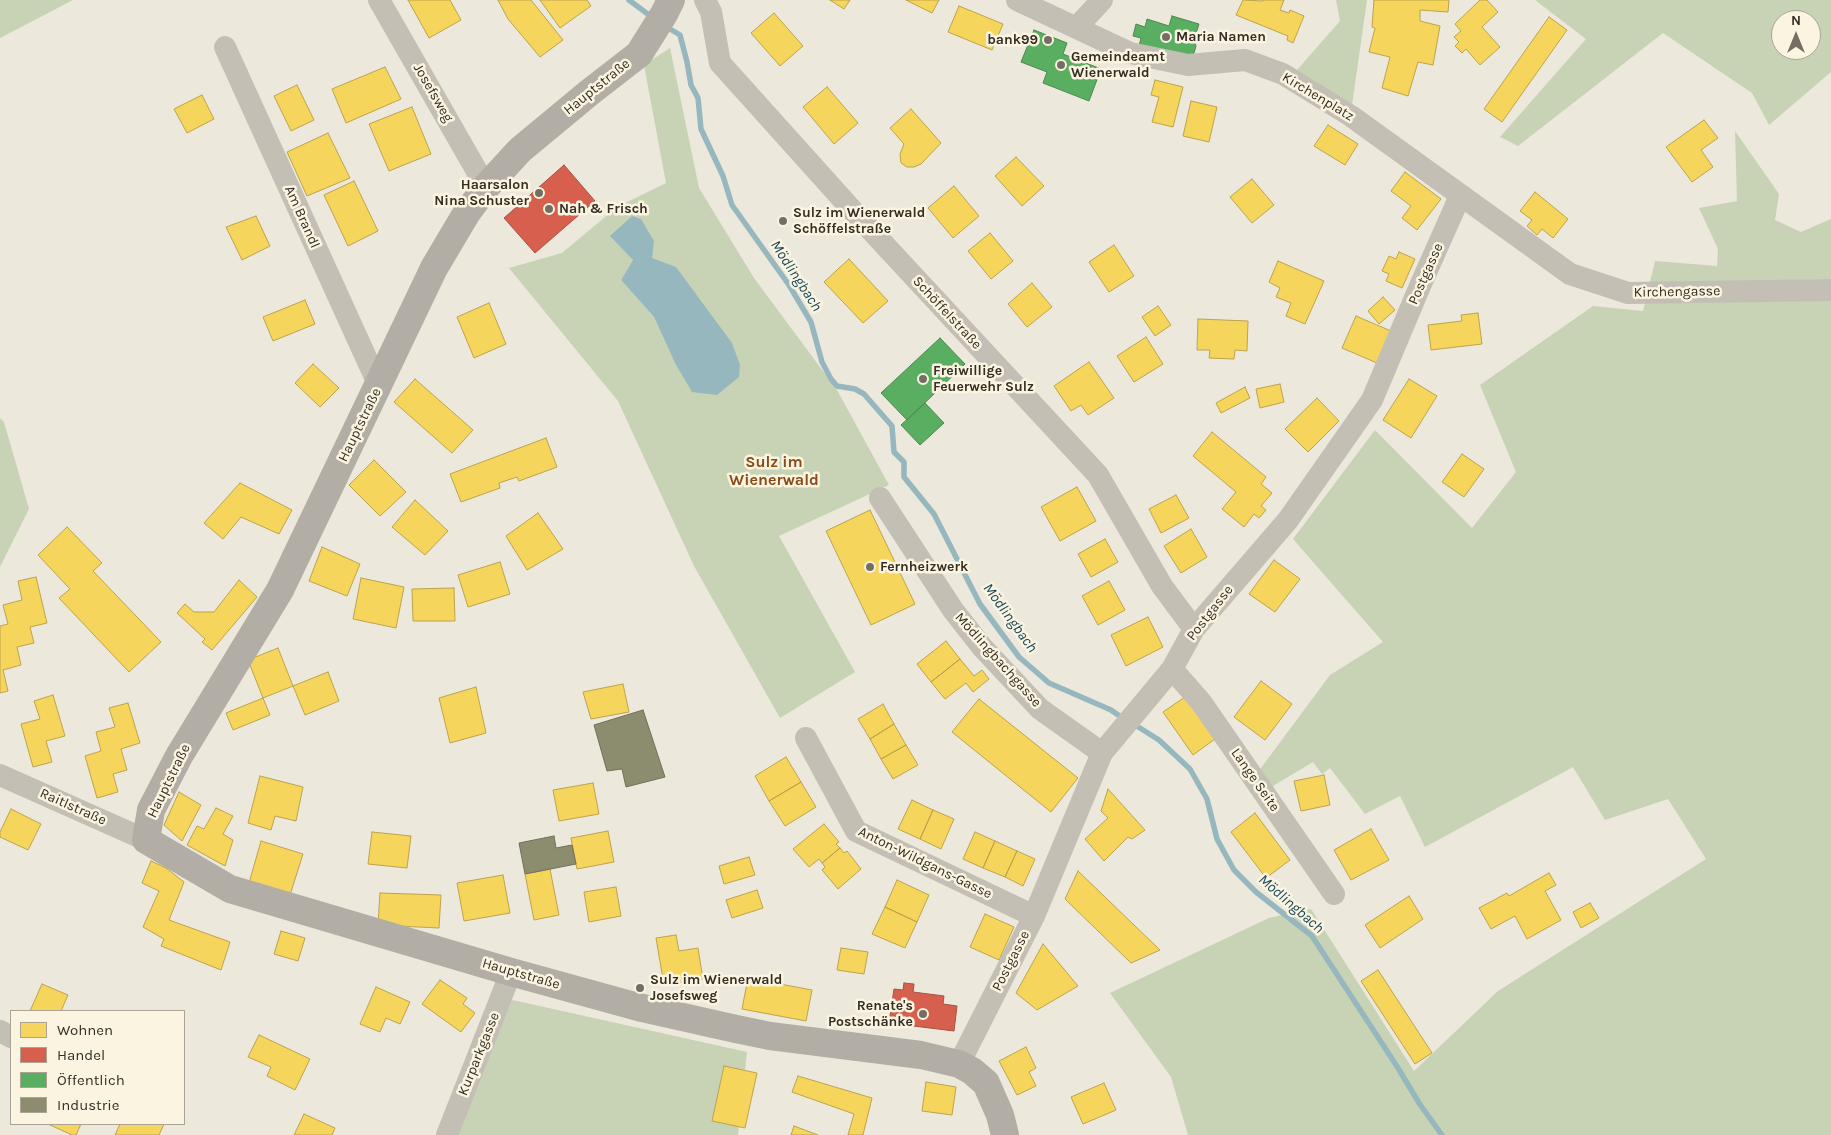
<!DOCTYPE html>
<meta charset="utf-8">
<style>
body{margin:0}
#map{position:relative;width:1831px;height:1135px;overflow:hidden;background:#ece8dc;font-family:Karla,sans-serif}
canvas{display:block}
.legend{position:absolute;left:10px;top:1010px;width:175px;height:115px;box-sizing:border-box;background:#faf4e1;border:1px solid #aba495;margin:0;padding:6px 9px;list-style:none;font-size:15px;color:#342d24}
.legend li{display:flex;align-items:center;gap:10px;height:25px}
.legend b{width:25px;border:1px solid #aba495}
.north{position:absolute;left:1771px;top:10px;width:50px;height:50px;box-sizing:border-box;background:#faf4e1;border:1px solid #aba495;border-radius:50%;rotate:0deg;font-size:14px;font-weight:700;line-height:20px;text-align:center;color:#342d24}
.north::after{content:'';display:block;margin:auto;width:18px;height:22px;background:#746e64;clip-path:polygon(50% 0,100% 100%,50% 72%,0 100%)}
</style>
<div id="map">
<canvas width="1831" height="1135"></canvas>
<ul class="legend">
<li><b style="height:14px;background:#f6d55c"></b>Wohnen</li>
<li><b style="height:14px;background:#d6604d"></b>Handel</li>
<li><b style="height:14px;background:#5aae61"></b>Öffentlich</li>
<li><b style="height:14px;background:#8c8c6e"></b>Industrie</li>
</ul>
<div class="north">N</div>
</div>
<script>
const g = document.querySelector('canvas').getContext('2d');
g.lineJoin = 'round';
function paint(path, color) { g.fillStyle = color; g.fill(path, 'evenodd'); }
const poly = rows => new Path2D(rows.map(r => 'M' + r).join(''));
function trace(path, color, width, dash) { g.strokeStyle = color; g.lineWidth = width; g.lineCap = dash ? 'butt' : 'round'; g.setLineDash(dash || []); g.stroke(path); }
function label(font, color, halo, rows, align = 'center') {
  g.font = font + ' Karla,sans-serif'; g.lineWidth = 5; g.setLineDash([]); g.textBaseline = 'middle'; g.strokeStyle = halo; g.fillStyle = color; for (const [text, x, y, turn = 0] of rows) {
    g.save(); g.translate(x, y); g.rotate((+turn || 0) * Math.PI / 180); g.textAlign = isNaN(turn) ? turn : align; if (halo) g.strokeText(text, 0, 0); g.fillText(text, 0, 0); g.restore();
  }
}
paint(poly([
 [0,0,73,0,0,38],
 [1336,0,1367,0,1352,105,1297,70,1340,21],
 [1535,0,1831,0,1831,72,1769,125,1752,93,1663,33,1518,146,1500,137,1586,39],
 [1781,20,1811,20,1811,50,1781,50],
 [670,48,699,188,754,278,837,390,889,485,779,536,855,672,780,718,694,566,618,401,509,268,562,253,617,207,666,183,644,65],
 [633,260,675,363,654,317,621,280],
 [1735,131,1779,194,1775,220,1801,232,1831,219,1831,279,1797,280,1831,298,1831,1135,1188,1135,1171,1077,1110,993,1269,918,1311,909,1414,1071,1498,991,1706,859,1668,799,1605,820,1573,767,1425,847,1400,796,1365,814,1330,768,1322,774,1313,762,1268,789,1258,772,1330,675,1383,642,1293,539,1375,430,1472,528,1516,472,1480,385,1593,306,1643,311,1655,261,1717,266,1718,249,1699,208,1737,201],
 [0,418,4,422,29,509,0,567],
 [508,999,747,1052,738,1135,457,1135]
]), '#c7d3b4');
paint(poly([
 [632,216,641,219,654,241,652,258,676,267,732,343,740,365,739,377,717,395,692,392,675,363,654,317,621,280,633,260,610,236]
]), '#97b7bf');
const homes = poly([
 [408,0,450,0,461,20,429,38,408,0],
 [498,0,531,0,563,40,540,57,508,19,498,0],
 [540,0,587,0,591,6,560,28,540,0],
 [830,0,850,0,844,9,830,0],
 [906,0,939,0,932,13,906,0],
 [1243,0,1263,1,1263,0,1284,0,1280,10,1289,13,1290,10,1304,16,1293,43,1287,40,1288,36,1236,15,1243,0],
 [1374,0,1449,0,1448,12,1420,10,1420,21,1440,26,1433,65,1418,62,1408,96,1382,88,1390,57,1369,52,1375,28,1372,27,1374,0],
 [1480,0,1487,0,1498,12,1482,27,1500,47,1480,65,1466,49,1462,53,1455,46,1459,42,1454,37,1461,31,1455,24,1480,0],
 [959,6,1003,24,992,50,948,32,959,6],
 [774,13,803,46,780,66,751,33,774,13],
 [1549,17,1567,30,1502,122,1484,109,1549,17],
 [385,67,401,99,346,123,332,89,385,67],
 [1155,80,1183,87,1173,127,1152,122,1159,97,1151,95,1155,80],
 [297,85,314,120,291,131,274,96,297,85],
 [827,87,858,123,834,144,803,107,827,87],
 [202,95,214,119,187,133,174,109,202,95],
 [1191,101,1217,107,1209,142,1183,136,1191,101],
 [412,107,431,154,389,171,369,124,412,107],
 [911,109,941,143,921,164,914,167,907,167,901,163,900,154,904,144,890,128,911,109],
 [1704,120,1718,138,1701,150,1713,167,1692,182,1666,147,1704,120],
 [1328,125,1358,144,1345,165,1314,146,1328,125],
 [328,133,350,178,307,196,287,152,328,133],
 [1016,157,1044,186,1022,206,995,176,1016,157],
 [1405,172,1441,199,1417,230,1402,218,1411,206,1391,191,1405,172],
 [1252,179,1274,205,1252,223,1230,197,1252,179],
 [354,181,378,231,348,246,324,195,354,181],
 [954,186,979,216,953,238,928,208,954,186],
 [1535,192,1568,219,1553,238,1542,229,1537,235,1527,226,1532,220,1520,211,1535,192],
 [256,216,270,246,242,260,226,227,256,216],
 [990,233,1013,261,991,279,968,251,990,233],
 [1114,245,1134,276,1109,292,1089,262,1114,245],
 [1399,252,1415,259,1402,288,1386,281,1389,274,1382,271,1389,256,1396,259,1399,252],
 [849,259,888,301,863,323,824,282,849,259],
 [1278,261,1324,281,1305,324,1286,316,1291,303,1276,297,1280,288,1269,282,1278,261],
 [1032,283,1052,307,1027,327,1008,304,1032,283],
 [1383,297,1395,310,1379,324,1368,311,1383,297],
 [305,300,315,324,273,341,263,317,305,300],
 [489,303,506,344,474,358,457,317,489,303],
 [1158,306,1171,325,1155,336,1142,317,1158,306],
 [1478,313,1482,344,1431,350,1428,325,1462,321,1461,315,1478,313],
 [1356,316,1391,331,1377,363,1342,348,1356,316],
 [1198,319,1248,321,1247,351,1235,350,1234,359,1209,358,1210,350,1197,350,1198,319],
 [1146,337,1163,364,1134,382,1117,356,1146,337],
 [1089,362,1114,398,1088,415,1081,405,1071,411,1054,386,1089,362],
 [313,364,339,388,320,407,295,383,313,364],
 [415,379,473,430,452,453,394,402,415,379],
 [1409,379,1437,396,1411,438,1383,420,1409,379],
 [1280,384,1284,402,1260,408,1256,389,1280,384],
 [1245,387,1250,398,1221,413,1216,403,1245,387],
 [1317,398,1339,421,1308,452,1285,429,1317,398],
 [1212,432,1266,477,1261,484,1272,493,1261,506,1266,510,1259,518,1254,514,1244,527,1222,509,1236,492,1193,456,1212,432],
 [546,438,557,467,519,481,517,477,499,483,500,488,461,502,450,474,546,438],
 [1462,454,1484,469,1464,497,1442,482,1462,454],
 [374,460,406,492,380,516,349,485,374,460],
 [240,483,292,510,279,534,241,517,223,539,204,523,240,483],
 [1077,487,1096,521,1060,541,1041,507,1077,487],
 [1176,495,1189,518,1161,533,1149,509,1176,495],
 [415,500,448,531,425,555,392,527,415,500],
 [870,510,915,604,871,625,826,531,870,510],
 [538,513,563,549,527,570,506,536,538,513],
 [67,527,102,563,93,571,161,642,129,672,59,598,70,589,38,555,67,527],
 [1191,529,1207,557,1181,573,1164,546,1191,529],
 [1105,539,1118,562,1091,577,1078,554,1105,539],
 [322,547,360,564,347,596,309,581,322,547],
 [1274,560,1300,579,1275,612,1249,594,1274,560],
 [500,562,510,594,468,607,458,575,500,562],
 [36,577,47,623,30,627,34,643,17,647,21,665,3,670,8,691,0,693,0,626,8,624,3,605,22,600,18,581,36,577],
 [361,578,404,587,396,628,353,619,361,578],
 [239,580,257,597,212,650,202,642,205,639,177,613,185,604,194,612,214,612,239,580],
 [1109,581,1125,610,1098,625,1082,596,1109,581],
 [454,588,455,621,413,621,412,589,454,588],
 [1148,617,1163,647,1126,666,1111,635,1148,617],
 [946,641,960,659,931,682,917,664,946,641],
 [278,648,293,686,263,698,248,660,278,648],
 [960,659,974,676,982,670,989,679,973,692,966,683,945,699,931,682,960,659],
 [328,672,339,701,305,715,293,686,328,672],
 [1261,681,1292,704,1265,740,1234,717,1261,681],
 [623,684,629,712,591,719,583,692,623,684],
 [476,687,486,733,450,743,439,698,476,687],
 [53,695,65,736,46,741,52,762,33,767,21,724,40,719,34,701,53,695],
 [1185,697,1215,739,1193,755,1163,712,1185,697],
 [263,698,270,715,233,730,226,713,263,698],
 [979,699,1078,778,1051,812,952,732,979,699],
 [128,703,140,743,121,749,127,770,113,774,118,792,97,798,85,756,101,751,96,732,115,727,109,708,128,703],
 [883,704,894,724,870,739,858,719,883,704],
 [894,724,906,745,881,759,870,739,894,724],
 [906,745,918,765,893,779,881,759,906,745],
 [786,757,801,782,769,801,755,776,786,757],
 [1324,775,1330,805,1301,811,1294,781,1324,775],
 [260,776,303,787,296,821,275,816,271,830,248,823,260,776],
 [801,782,816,807,785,826,769,801,801,782],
 [593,783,599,814,559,821,553,790,593,783],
 [1108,789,1145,830,1132,839,1128,837,1104,861,1085,839,1108,818,1101,811,1108,789],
 [179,792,201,805,182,841,164,825,179,792],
 [912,800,933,810,920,839,898,829,912,800],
 [216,808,233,816,223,834,233,840,225,866,187,845,197,826,204,829,216,808],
 [11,809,41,824,28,850,0,837,0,832,11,809],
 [933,810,954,819,941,849,920,839,933,810],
 [1255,813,1290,860,1266,878,1231,832,1255,813],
 [824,824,839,842,836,844,840,848,822,863,819,859,809,867,793,849,824,824],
 [1371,829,1389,860,1351,880,1334,850,1371,829],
 [608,831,614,862,577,869,571,838,608,831],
 [372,832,411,836,407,868,368,864,372,832],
 [975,832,995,841,983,868,963,859,975,832],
 [261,841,303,854,290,895,249,883,261,841],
 [995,841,1017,851,1005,877,983,868,995,841],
 [840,848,844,853,847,851,861,869,838,889,822,870,825,867,822,863,840,848],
 [1017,851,1035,859,1023,886,1005,877,1017,851],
 [749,857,755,875,724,884,719,866,749,857],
 [151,861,166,868,184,882,169,920,230,942,221,970,161,946,164,939,143,927,159,891,142,883,151,861],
 [550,869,559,915,534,920,525,874,550,869],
 [1078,871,1160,950,1131,963,1065,899,1078,871],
 [1549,873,1556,885,1545,891,1561,920,1527,939,1515,916,1491,929,1479,908,1507,893,1509,896,1549,873],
 [503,875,510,913,464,921,457,883,503,875],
 [897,880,929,895,917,922,885,907,897,880],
 [616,887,621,916,589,922,584,892,616,887],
 [757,890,763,908,732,918,726,900,757,890],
 [380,893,441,895,439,928,378,925,380,893],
 [1409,896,1423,919,1380,948,1365,925,1409,896],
 [1590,903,1599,918,1581,928,1573,912,1590,903],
 [885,907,917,922,905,948,872,934,885,907],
 [985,914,1014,927,999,960,970,947,985,914],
 [281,931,305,938,298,961,274,954,281,931],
 [676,935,679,951,698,948,703,979,664,985,656,938,676,935],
 [1043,944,1078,986,1037,1010,1016,993,1043,944],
 [841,948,868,952,864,974,837,970,841,948],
 [1378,970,1432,1053,1415,1064,1361,981,1378,970],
 [748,978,812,990,806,1021,742,1009,748,978],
 [440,980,467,998,463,1004,475,1013,461,1032,422,1004,440,980],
 [42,984,68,995,61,1011,30,1011,42,984],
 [376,987,410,1002,400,1024,386,1018,380,1032,360,1024,376,987],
 [259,1035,310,1059,295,1090,267,1076,271,1067,248,1057,259,1035],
 [1026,1047,1036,1068,1029,1072,1036,1086,1017,1095,999,1061,1026,1047],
 [724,1066,757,1073,745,1128,712,1121,724,1066],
 [798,1076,872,1098,863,1135,848,1135,854,1114,792,1092,798,1076],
 [926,1082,956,1087,952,1115,922,1111,926,1082],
 [1104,1083,1116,1110,1083,1124,1071,1097,1104,1083],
 [304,1114,335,1128,332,1135,294,1135,304,1114],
 [48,1124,81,1124,76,1135,72,1135,48,1124],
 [120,1124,164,1124,159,1135,115,1135,120,1124],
 [794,1126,818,1135,791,1135,794,1126]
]);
paint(homes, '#f6d55c');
trace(homes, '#bca34b', 1);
const shops = poly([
 [564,165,595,201,535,253,504,218,564,165],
 [904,983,914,984,913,992,944,996,943,1004,957,1006,954,1031,889,1023,894,989,903,990,904,983]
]);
paint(shops, '#d6604d');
trace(shops, '#a55141', 1);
const public = poly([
 [1172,16,1199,24,1194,40,1196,46,1194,53,1191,55,1139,46,1141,38,1133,36,1136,24,1145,27,1147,19,1169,26,1172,16],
 [1034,30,1067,43,1063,54,1101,69,1089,101,1043,83,1047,72,1021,62,1034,30],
 [940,338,965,364,907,420,881,393,940,338],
 [925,403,944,423,920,445,901,425,925,403]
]);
paint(public, '#5aae61');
trace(public, '#4f874f', 1);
const industry = poly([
 [643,710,665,777,626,787,622,769,607,771,594,725,643,710],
 [554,836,556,848,572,845,576,864,525,874,519,843,554,836]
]);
paint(industry, '#8c8c6e');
trace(industry, '#727058', 1);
trace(poly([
 [629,0,653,18],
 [665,26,680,35,687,62,691,85,698,98,701,129,723,176,732,205,789,285,811,322,822,362,831,379,837,386,855,389,864,394,892,426,894,452,904,462,904,477,934,514,980,604,1019,657,1049,683,1111,710,1124,719],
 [1132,723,1159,740,1190,769,1207,799,1217,839,1234,870,1256,892,1312,936,1398,1068,1419,1103,1442,1135]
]), '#97b7bf', 5.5);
trace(poly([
 [379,0,486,187],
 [705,0,711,12,720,63,854,212,1098,475,1162,586,1194,629],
 [1017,0,1130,53,1188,65,1245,60,1283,74,1351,116,1570,274,1628,293,1831,290],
 [1077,27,1102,0],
 [225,47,379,386],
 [880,498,953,610,982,647,1040,709,1102,753],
 [1172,669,1201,702,1334,894],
 [806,738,856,831,1034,916],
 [0,775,146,840],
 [0,1031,11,1037],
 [959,1064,1034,916,1102,753,1172,669,1194,629,1288,520,1372,400,1420,286,1460,196],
 [447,1135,511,972]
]), '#c4bfb5', 22);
trace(poly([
 [671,0,664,14,639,54,590,92,520,150,486,187,466,214,434,268,280,590,179,756,151,810,146,840,230,889,511,972,638,1007,736,1029,770,1036,921,1055,959,1064,972,1071,986,1083,1000,1115,1005,1135]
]), '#b3aea5', 28);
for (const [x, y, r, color] of [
 [1166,37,5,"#746e64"],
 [1048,40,5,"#746e64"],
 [1061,65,5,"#746e64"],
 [539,193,5,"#746e64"],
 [549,209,5,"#746e64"],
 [783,221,5,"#746e64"],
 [923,379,5,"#746e64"],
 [870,567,5,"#746e64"],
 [640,988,5,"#746e64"],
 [923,1014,5,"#746e64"]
]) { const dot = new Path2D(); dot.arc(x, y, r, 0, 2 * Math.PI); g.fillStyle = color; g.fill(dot); trace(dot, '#faf4e1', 2); }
label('bold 14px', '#342d24', '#faf4e1', [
 ["Maria Namen",1176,37],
 ["bank99",1038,40,"right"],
 ["Gemeindeamt",1071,57],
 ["Wienerwald",1071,73],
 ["Haarsalon",529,185,"right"],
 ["Nina Schuster",529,201,"right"],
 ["Nah & Frisch",559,209],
 ["Sulz im Wienerwald",793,213],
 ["Schöffelstraße",793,229],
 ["Freiwillige",933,371],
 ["Feuerwehr Sulz",933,387],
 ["Fernheizwerk",880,567],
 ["Sulz im Wienerwald",650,980],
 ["Josefsweg",650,996],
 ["Renate's",913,1006,"right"],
 ["Postschänke",913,1022,"right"]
], 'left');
label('14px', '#342d24', '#faf4e1', [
 ["Hauptstraße",597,87,-39],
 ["Josefsweg",433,93,60],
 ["Kirchenplatz",1318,97,31],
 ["Am Brandl",302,217,66],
 ["Postgasse",1426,274,-66],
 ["Kirchengasse",1677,292,-1],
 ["Schöffelstraße",947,313,47],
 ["Hauptstraße",360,425,-64],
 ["Postgasse",1210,613,-52],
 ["Mödlingbachgasse",998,660,48],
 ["Lange Seite",1255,780,55],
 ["Hauptstraße",169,781,-64],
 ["Raitlstraße",73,807,24],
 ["Anton-Wildgans-Gasse",925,863,26],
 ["Postgasse",1011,961,-63],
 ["Hauptstraße",521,974,16],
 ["Kurparkgasse",479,1054,-68]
]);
label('italic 15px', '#174659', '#faf4e1', [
 ["Mödlingbach",796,276,57],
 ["Mödlingbach",1010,618,54],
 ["Mödlingbach",1291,904,41]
]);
label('bold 16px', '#894a17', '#faf4e1', [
 ["Sulz im",774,462],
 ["Wienerwald",774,480]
]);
</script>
